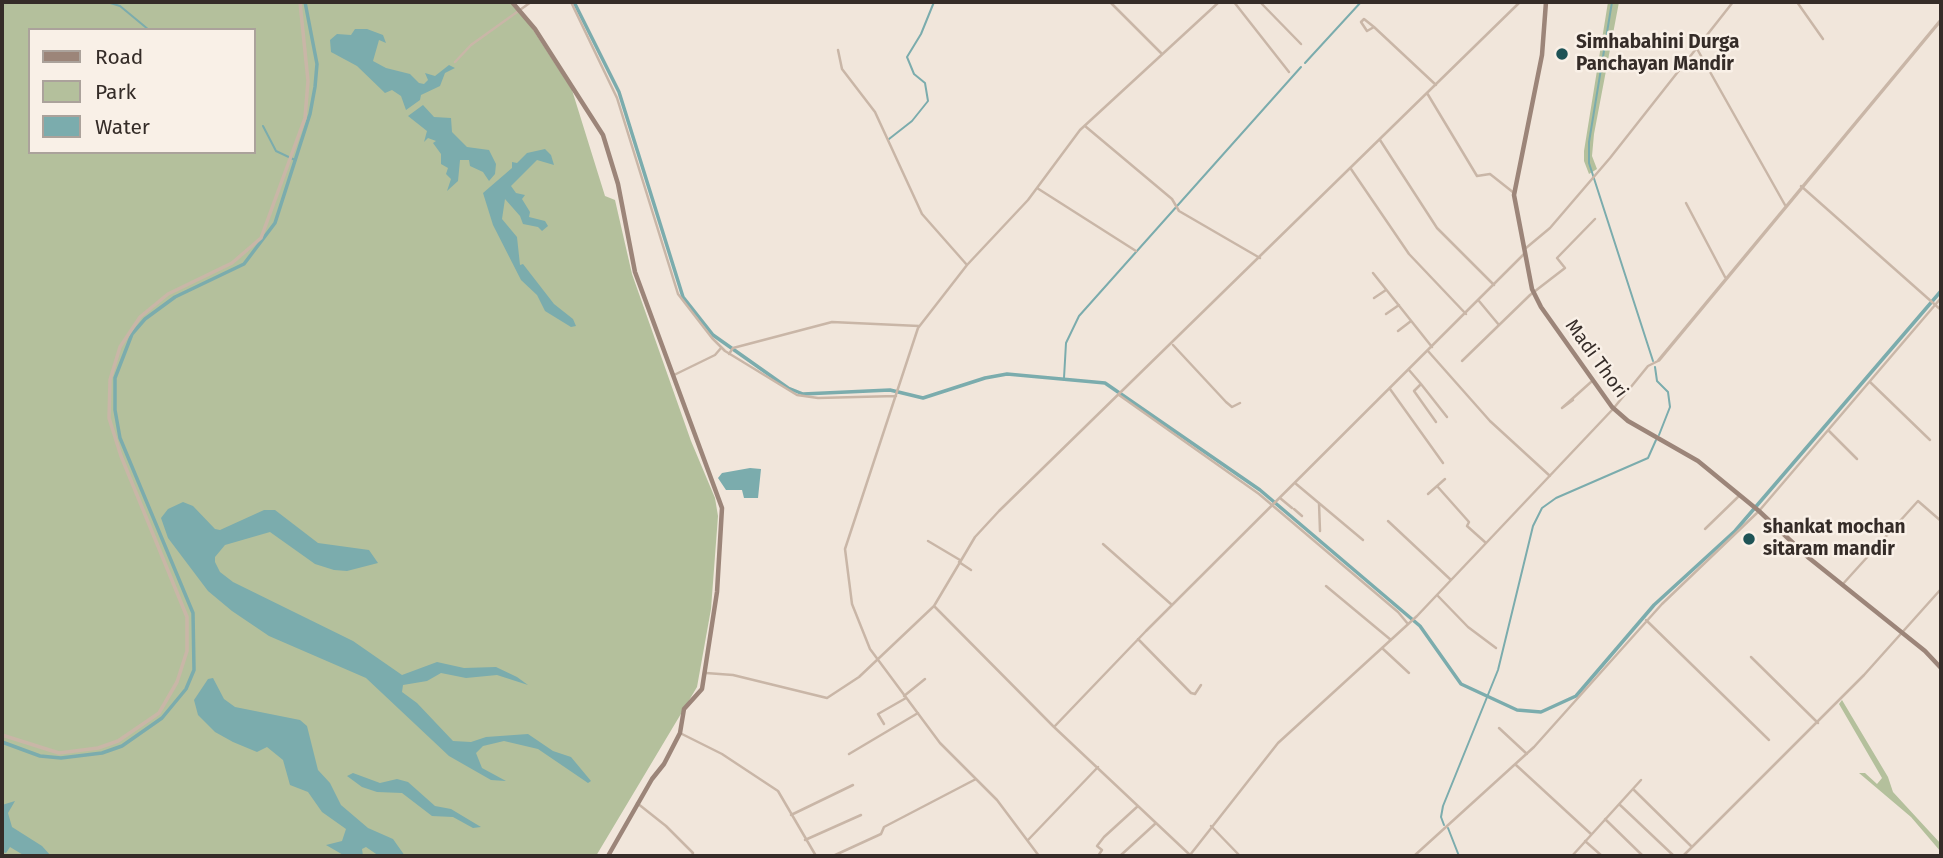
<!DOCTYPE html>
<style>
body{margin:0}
#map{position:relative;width:1943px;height:858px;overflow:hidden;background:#f1e6db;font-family:"Fira Sans",sans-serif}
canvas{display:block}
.frame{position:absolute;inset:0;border:4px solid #352c28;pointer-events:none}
.legend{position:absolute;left:28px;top:28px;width:228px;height:126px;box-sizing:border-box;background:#f9f0e7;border:2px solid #aba29b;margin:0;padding:9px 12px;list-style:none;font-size:21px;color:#352c28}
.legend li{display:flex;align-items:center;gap:14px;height:35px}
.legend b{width:35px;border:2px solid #aba29b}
</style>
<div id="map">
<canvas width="1943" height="858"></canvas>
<div class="frame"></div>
<ul class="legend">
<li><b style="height:9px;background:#9c8579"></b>Road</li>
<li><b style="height:19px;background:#b4c09c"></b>Park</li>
<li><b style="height:19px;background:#7bacad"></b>Water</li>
</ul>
</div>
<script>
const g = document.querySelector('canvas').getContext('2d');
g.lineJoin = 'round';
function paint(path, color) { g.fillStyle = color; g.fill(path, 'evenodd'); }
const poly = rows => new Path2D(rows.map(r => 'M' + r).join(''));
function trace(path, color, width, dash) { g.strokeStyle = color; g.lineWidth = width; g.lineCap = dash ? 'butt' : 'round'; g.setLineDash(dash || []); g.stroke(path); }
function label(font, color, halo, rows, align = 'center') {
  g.font = font + ' "Fira Sans",sans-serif'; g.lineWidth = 5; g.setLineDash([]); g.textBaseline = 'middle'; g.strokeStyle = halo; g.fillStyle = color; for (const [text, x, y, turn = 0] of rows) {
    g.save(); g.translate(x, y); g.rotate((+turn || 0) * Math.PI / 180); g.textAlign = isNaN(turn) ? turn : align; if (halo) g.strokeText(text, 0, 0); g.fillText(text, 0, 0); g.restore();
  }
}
paint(poly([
 [2,2,515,2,572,90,605,196,615,200,632,274,691,441,715,498,718,516,711,609,697,687,596,856,2,856],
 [30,30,254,30,254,152,30,152],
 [1608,2,1619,2,1594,134,1592,156,1597,169,1589,174,1584,161,1584,151],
 [1842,700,1888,777,1893,792,1941,844,1941,852,1911,817,1859,773,1865,773,1877,784,1882,778,1839,704]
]), '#b4c09c');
paint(poly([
 [355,29,367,29,383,35,386,43,379,40,373,61,386,68,410,74,419,83,424,84,428,80,425,73,435,76,449,65,455,68,445,73,440,86,421,95,420,100,406,110,401,96,392,90,385,93,357,66,331,52,330,40,337,34,351,35],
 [423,105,434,117,451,118,452,132,467,147,489,150,496,164,495,174,489,181,483,172,470,166,469,160,460,160,458,181,447,191,451,179,446,174,448,168,441,164,441,154,433,143,436,141,428,138,424,142,427,131,408,116],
 [545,149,551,155,554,165,537,160,511,186,516,193,525,195,522,199,530,212,529,217,545,221,548,226,542,231,538,227,523,224,520,216,505,199,502,219,517,237,520,265,523,264,554,304,573,319,576,326,571,327,545,311,537,295,521,280,493,225,483,193,512,168,512,162,517,163,527,153],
 [750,468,761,469,758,498,744,498,742,490,726,490,718,478,722,473],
 [183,502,193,506,215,529,220,530,264,510,275,510,318,543,369,550,378,563,347,571,334,570,315,564,270,532,225,545,215,557,215,562,220,572,233,582,353,641,402,675,437,662,464,668,496,667,517,677,528,685,497,675,466,678,441,673,427,681,403,685,402,692,417,703,453,741,471,742,486,737,528,734,553,751,571,757,591,781,588,783,538,749,504,741,483,746,476,753,482,768,506,781,491,780,449,756,366,678,269,636,232,611,208,591,168,538,161,518,168,509],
 [213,678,224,699,235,707,300,720,307,726,318,770,330,783,341,805,368,828,393,839,405,856,379,856,366,847,362,849,363,856,345,856,326,845,342,841,346,829,322,812,308,792,290,785,283,760,267,747,257,752,233,742,215,732,198,715,194,700,208,679],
 [353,773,380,783,397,779,408,782,435,806,451,809,481,827,473,828,453,817,432,816,402,793,377,792,362,787,347,776],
 [15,801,8,813,12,827,42,846,51,856,25,856,10,847,6,853,2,852,2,805]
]), '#7bacad');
trace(poly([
 [107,2,120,6,149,30],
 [1612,2,1589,142,1589,163,1653,361],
 [1305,63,1361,2],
 [263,126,276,151,295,160],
 [889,139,912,121,928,101,925,83,914,74,907,57,921,34,934,2],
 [1655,367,1657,381,1668,392,1670,407,1659,435],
 [1064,378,1066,343,1079,316,1301,67],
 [1444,825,1441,817,1443,806,1498,670,1533,526,1542,508,1556,498,1648,458,1656,440],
 [1448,828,1459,856]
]), '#7bacad', 2);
trace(poly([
 [574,2,619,92,683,297,713,335,788,388,803,394,890,390,923,398,985,378,1007,374,1105,383,1260,490,1420,626,1461,684,1517,710,1541,712,1576,696,1654,605,1735,531,1941,291],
 [2,742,40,756,61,758,102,753,122,746,162,718,186,689,194,670,193,613,120,438,115,410,115,378,132,334,145,319,175,297,244,264,275,223,310,114,315,87,317,64,305,2]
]), '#7bacad', 3.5);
trace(poly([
 [571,2,617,98,678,294,712,338,725,351,797,395,818,398,896,396],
 [1110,2,1162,54],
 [1234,2,1289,72],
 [1260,2,1301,44],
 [1797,2,1823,39],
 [1374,27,1364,19,1361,22,1367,31,1374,27,1436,85],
 [1696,47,1785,205],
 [838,50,842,69,875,112,922,214,967,265],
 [455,62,471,45,531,2],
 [1427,93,1477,176,1490,174,1514,193],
 [1085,126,1172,199,1179,211,1260,258],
 [1380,140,1437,228,1494,285],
 [1351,169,1409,254,1466,314],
 [1801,186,1941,310],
 [1037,188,1136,251],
 [1686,203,1725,277],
 [1526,248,1550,228,1610,158,1733,2],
 [1373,273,1432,347],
 [1374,298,1386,290],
 [1479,301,1499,325],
 [1386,314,1399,305],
 [1398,331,1411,321],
 [1173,345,1226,402,1232,407,1240,403],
 [1428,351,1490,421,1550,476],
 [729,354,733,348,832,322,919,326],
 [1462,361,1530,295,1565,268,1557,258,1595,219],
 [1409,370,1421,384,1414,391,1436,422],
 [674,375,715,355,721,348],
 [1870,382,1930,440],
 [1421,384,1447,417],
 [1390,389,1443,463],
 [1119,395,1259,494,1398,612,1408,624],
 [1573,400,1562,408,1591,382],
 [1829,431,1857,459],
 [1295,483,1363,540],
 [1437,486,1469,522,1467,526,1486,543],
 [1428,494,1445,479],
 [1280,498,1292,508],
 [1319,503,1320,531],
 [1294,509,1302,516],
 [1388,521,1451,580],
 [1705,529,1740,495],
 [928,541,960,560],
 [1103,544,1172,605],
 [959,562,971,570],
 [1842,585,1918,501,1941,521],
 [1326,586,1391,640],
 [1437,595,1468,627,1496,648],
 [934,606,1054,727,1190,855],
 [1646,620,1769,740],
 [1138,639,1191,693,1195,694,1201,685],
 [1382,648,1409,673],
 [1751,657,1818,723],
 [706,673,733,675,827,698,859,677,934,606,975,537,999,511,1520,2],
 [904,696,925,679],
 [884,724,878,714,906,698],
 [1054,727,1146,631,1525,253],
 [1499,728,1527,754],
 [680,733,722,754,778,791,816,856],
 [849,754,918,713],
 [1516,765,1591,834],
 [1633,789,1692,847],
 [637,803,666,826,693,853,692,856],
 [1619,804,1674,856],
 [791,815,853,785],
 [1605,819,1643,856],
 [1211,826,1240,856],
 [805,840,861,815],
 [1028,840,1098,767],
 [1585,841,1602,856],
 [1121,855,1156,823],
 [1190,855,1278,743,1417,616,1613,409,1648,366,1658,361],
 [833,856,881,834,884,827,976,779],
 [1039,856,997,800,940,743,870,649,852,604,845,549,918,328,967,265,1028,200,1080,130,1219,2],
 [1098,856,1102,850,1097,846,1104,837,1138,806],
 [1414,856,1534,747,1662,604,1759,511,1941,298],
 [1572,856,1641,780],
 [1683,856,1864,675,1941,589]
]), '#c9b6a7', 2.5);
trace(poly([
 [1659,360,1941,20],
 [2,735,59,753,98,748,118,741,159,713,177,682,187,651,187,617,121,456,109,418,110,380,120,347,140,317,168,294,232,263,261,238,305,118,308,81,300,2]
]), '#c9b6a7', 3.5);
trace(poly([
 [512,2,535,29,603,135,618,184,635,272,722,508,717,592,702,689,684,709,680,733,664,764,652,779,608,856],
 [1546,2,1542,55,1514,195,1532,289,1541,307,1612,407,1628,421,1698,461,1759,511,1809,558,1925,651,1941,668]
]), '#9c8579', 4.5);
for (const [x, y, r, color] of [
 [1562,54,7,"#1e5356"],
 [1749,539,7,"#1e5356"]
]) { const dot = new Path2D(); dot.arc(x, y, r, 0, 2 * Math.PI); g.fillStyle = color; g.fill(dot); trace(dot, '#f9f0e7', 2.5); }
label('bold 19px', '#352c28', '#f9f0e7', [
 ["Simhabahini Durga",1576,43],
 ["Panchayan Mandir",1576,65],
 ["shankat mochan",1763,528],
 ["sitaram mandir",1763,550]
], 'left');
label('19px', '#352c28', '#f9f0e7', [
 ["Madi Thori",1596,359,54]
]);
</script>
